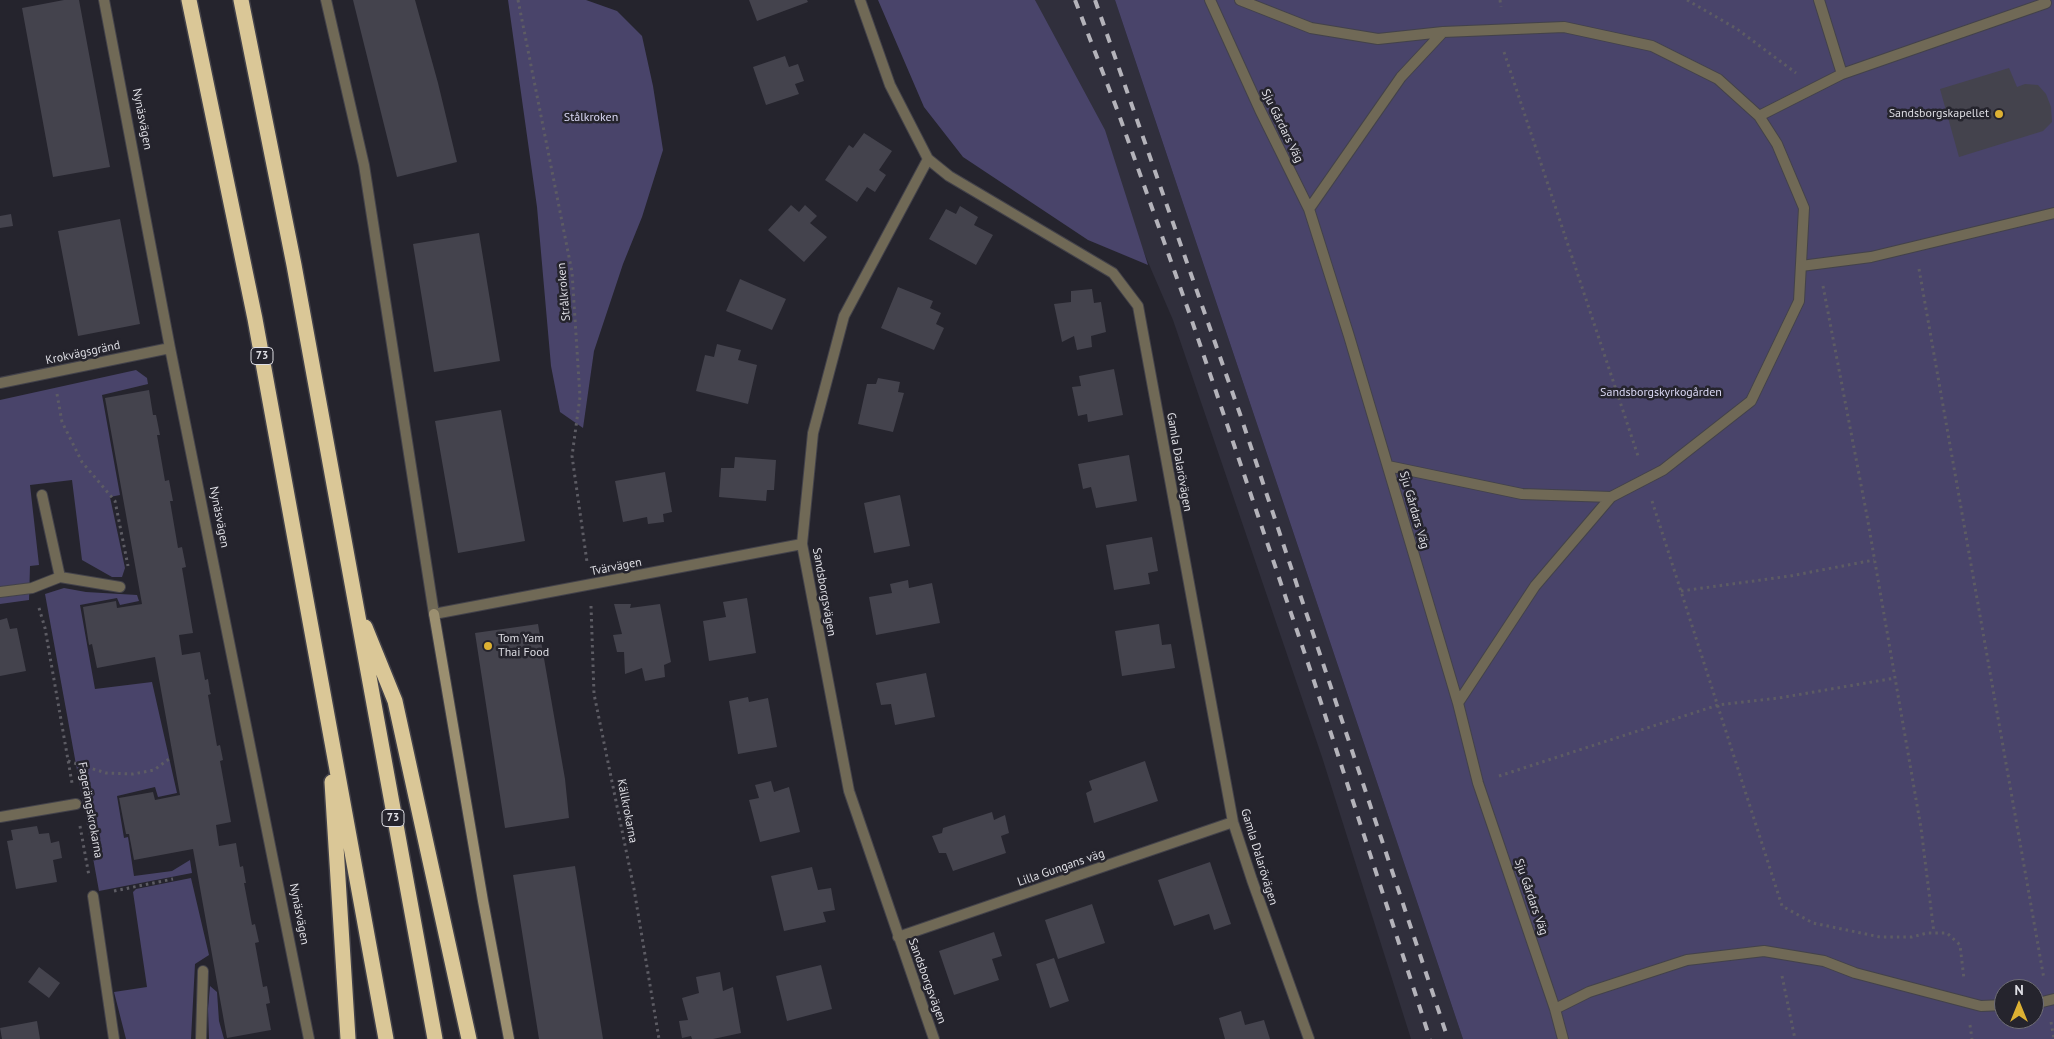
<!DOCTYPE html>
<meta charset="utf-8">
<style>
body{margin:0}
#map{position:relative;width:2054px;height:1039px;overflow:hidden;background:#25242d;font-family:"PT Sans",sans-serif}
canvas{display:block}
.north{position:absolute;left:1994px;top:979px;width:50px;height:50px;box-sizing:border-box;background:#25242d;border:1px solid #6f6e76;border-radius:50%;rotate:0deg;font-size:14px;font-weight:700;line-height:20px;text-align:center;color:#dedee4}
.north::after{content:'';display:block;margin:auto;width:18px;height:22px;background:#ddb133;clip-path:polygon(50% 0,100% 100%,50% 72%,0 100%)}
</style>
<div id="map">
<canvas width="2054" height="1039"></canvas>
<div class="north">N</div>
</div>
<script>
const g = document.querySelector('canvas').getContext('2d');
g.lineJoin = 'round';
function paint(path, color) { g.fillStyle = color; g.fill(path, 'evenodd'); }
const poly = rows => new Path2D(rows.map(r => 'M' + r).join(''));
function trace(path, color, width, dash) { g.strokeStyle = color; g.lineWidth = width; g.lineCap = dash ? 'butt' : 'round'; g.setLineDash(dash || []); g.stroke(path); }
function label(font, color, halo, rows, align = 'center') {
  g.font = font + ' "PT Sans",sans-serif'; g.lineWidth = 5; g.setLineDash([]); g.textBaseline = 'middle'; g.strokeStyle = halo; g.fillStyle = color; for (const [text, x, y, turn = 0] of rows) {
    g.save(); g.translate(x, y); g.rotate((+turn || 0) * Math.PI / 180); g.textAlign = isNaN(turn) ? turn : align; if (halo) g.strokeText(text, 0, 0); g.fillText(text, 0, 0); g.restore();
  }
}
paint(poly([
 [1035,0,1115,0,1463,1039,1411,1039,1322,757,1173,320]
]), '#302f3c');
paint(poly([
 [508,0,586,0,617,11,642,36,653,86,663,150,642,217,623,264,594,351,583,428,560,412,551,366,537,207],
 [878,0,1035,0,1105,130,1148,265,1088,240,963,157,924,107],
 [1115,0,2054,0,2054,1039,1463,1039],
 [2004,989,2034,989,2034,1019,2004,1019],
 [136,370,147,378,148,384,102,395,120,495,110,497,125,568,122,577,112,577,82,560,72,480,30,485,39,565,30,566,29,600,0,604,0,400],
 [64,588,86,592,137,595,139,601,120,605,117,598,80,605,95,689,152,682,177,793,158,797,155,787,117,796,124,838,128,837,134,876,172,871,190,860,192,873,99,891,45,594],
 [191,878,209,955,195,964,191,1039,126,1039,114,992,147,987,133,892,136,889],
 [210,986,217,992,219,1021,224,1039,209,1039,208,1009]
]), '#49446a');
paint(poly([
 [64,0,79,0,110,167,53,177,22,8],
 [353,0,415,0,438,83,457,162,397,177],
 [749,0,807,0,808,2,757,21],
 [785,56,789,67,798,64,804,81,795,84,799,94,766,105,753,67],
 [2009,68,2017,87,2025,84,2038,85,2046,94,2051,107,2052,122,2043,131,1959,157,1940,89],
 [864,133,892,151,879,170,886,175,875,192,867,187,857,202,825,180,849,145,853,148],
 [791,205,799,212,805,205,817,216,810,223,827,237,804,262,768,230],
 [960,206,978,217,974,225,993,235,976,265,929,239,946,209,956,214],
 [11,214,13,226,0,228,0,216],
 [120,219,140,324,78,336,58,231],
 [479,233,500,361,434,372,413,244],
 [740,279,786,299,772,330,726,311],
 [898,287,933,301,930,308,941,313,936,324,944,328,934,350,881,328],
 [1092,289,1094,303,1101,302,1106,332,1091,336,1092,347,1077,350,1074,336,1062,342,1054,304,1071,302,1071,291],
 [717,344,741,350,738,360,757,365,748,404,696,391,705,355,714,357],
 [1114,369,1123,415,1088,422,1087,414,1078,416,1072,387,1081,386,1079,376],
 [878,378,900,382,898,392,904,393,893,432,858,424,867,384,876,384],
 [149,390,153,415,156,415,160,435,157,435,165,481,169,480,173,501,170,501,178,548,182,547,186,567,182,568,193,633,179,635,182,655,200,652,205,680,208,679,210,692,211,694,208,695,217,746,220,745,223,760,220,761,231,822,216,825,219,846,236,843,240,867,243,866,246,883,244,883,252,925,255,924,259,942,255,943,263,987,267,986,270,1003,266,1004,271,1030,227,1038,193,849,134,860,129,834,126,834,119,798,153,792,155,800,180,795,155,657,97,668,92,644,89,645,83,607,116,601,117,608,142,604,105,398],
 [501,410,525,541,458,553,435,421],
 [1129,455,1137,501,1096,508,1091,487,1083,489,1078,464],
 [735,457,776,460,774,490,767,490,766,501,719,497,721,468,734,468],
 [665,472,672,512,663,514,664,522,648,524,647,517,623,522,615,481],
 [900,495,910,546,874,553,864,503],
 [1152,537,1158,571,1148,573,1150,584,1114,590,1106,545],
 [908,580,909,588,932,583,940,623,876,635,869,597,892,593,890,584],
 [747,598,756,653,709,661,703,621,726,617,723,602],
 [614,604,631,604,630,608,660,604,671,662,664,665,665,677,645,681,642,668,625,674,624,652,617,652,613,635,622,634],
 [7,618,10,629,17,628,26,671,0,676,0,620],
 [538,624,565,779,569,818,505,828,475,633],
 [1159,624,1162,645,1171,644,1175,668,1122,676,1115,631],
 [926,673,935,717,895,725,891,704,881,705,876,683],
 [748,697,749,702,768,698,777,747,738,754,729,701],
 [1145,761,1158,801,1094,823,1086,793,1092,790,1089,781],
 [771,781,774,792,789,787,800,832,760,842,749,800,759,798,755,785],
 [992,812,994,820,1005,815,1009,833,1001,836,1006,853,953,871,946,853,939,853,932,836,942,833,943,828],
 [37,826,39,834,49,833,51,843,59,841,62,858,53,860,57,882,16,889,7,841,13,840,11,830],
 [1210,862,1231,924,1214,930,1209,914,1174,926,1158,880],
 [575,866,603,1039,539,1039,513,875],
 [812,867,818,890,831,888,835,910,823,912,826,922,784,931,771,876],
 [1092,904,1105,943,1058,959,1045,920],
 [994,932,1002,956,992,959,999,980,954,995,939,951],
 [1054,958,1069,1001,1050,1008,1036,964],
 [821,965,832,1009,787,1021,776,976],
 [39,967,60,983,49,998,28,982],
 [720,972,723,991,733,987,741,1033,713,1039,692,1039,691,1036,682,1038,679,1021,688,1020,682,998,699,993,696,977],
 [1241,1011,1245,1025,1264,1020,1270,1039,1225,1039,1219,1018],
 [37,1021,40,1039,2,1039,0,1028]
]), '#44434d');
const lane = poly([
 [1210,0,1260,110,1309,209,1349,336,1458,703,1478,783,1555,1009,1563,1039],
 [1240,0,1311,28,1378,39,1443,32],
 [1842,74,2046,3],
 [1759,116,1842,74,1819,0],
 [1309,209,1401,77,1443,32,1564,27,1652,46,1718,79,1759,116,1777,144,1804,208,1799,301,1751,401,1663,470,1611,497,1535,586,1458,703],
 [1801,266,1871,257,2054,213],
 [1388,466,1522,494,1611,497],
 [42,495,60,577],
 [0,592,32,588,60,577,120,587],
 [0,817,76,804],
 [93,896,114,1039],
 [2034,1004,2054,999],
 [1555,1009,1589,992,1687,960,1764,951,1824,961,1855,973,1981,1006,2004,1005],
 [201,1039,203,971]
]);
const street = poly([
 [104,0,170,348,309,1039],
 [326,0,364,165,434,614,802,544],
 [860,0,890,85,928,159,949,176,1113,273,1138,306,1233,822,1252,880,1309,1039],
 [928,159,844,316,813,433,802,544,849,791,934,1039],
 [0,383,170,348],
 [898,937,1233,822]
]);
const secondary = poly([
 [434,614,483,901,509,1039]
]);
const highway = poly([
 [189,0,255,319,386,1039],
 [241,0,294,265,435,1039],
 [365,627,395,701,469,1039],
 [332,782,348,1039]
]);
trace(lane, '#43424a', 12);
trace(street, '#43424a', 12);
trace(secondary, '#43424a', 12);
trace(highway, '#43424a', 18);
trace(poly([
 [518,0,572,272,580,397,572,456,587,562],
 [1500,0,1501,7],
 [1687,0,1737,29,1796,73],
 [1504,52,1639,459],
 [1919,269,2044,979],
 [1823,286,1867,516,1921,828,1934,933],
 [57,394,62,422,82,462,115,501,128,566],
 [1652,501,1782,906,1813,923,1880,937,1912,937,1927,933,1947,933,1960,945,1964,979],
 [1681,591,1790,576,1874,560],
 [591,606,594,694,634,889,659,1039],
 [39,608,45,628,72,783],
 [68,761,106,773,133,774,154,770,169,759],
 [1499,776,1718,705,1779,698,1895,678],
 [80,826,89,876],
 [114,891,173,879],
 [1782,976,1795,1039],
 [2051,1022,2054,1039],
 [1970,1025,1972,1039]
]), '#5d5c64', 3, [2.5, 4]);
trace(lane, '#706956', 10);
trace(street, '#706956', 10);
trace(secondary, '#9b8f70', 10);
trace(highway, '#dac797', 15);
trace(poly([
 [1075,0,1118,112,1190,315,1313,678,1430,1039],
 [1095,0,1240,414,1448,1039]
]), '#b4b3ba', 4, [9, 9]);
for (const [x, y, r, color] of [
 [1999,114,5,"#ddb133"],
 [488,646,5,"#ddb133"]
]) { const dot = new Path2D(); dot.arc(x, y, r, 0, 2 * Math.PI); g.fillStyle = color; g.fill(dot); trace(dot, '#25242d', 2); }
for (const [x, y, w] of [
 [262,356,22],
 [393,818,22]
]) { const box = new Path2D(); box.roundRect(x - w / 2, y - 8.5, w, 17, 4); g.fillStyle = '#25242d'; g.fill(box); trace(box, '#dedee4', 1); }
label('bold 11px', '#dedee4', null, [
 ["73",262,356],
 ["73",393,818]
]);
label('12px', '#dedee4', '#25242d', [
 ["Sandsborgskapellet",1989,114],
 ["Tom Yam",498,639,"left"],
 ["Thai Food",498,653,"left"]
], 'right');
label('12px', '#dad8f4', '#25242d', [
 ["Stålkroken",591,118],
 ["Sandsborgskyrkogården",1661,393]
]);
label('12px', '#dedee4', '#25242d', [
 ["Nynäsvägen",142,119,79],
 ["Sju Gårdars Väg",1282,126,64],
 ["Strålkroken",564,292,-95],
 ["Krokvägsgränd",83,353,-12],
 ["Gamla Dalarövägen",1179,462,80],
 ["Sju Gårdars Väg",1414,510,74],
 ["Nynäsvägen",219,517,79],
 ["Tvärvägen",616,567,-11],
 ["Sandsborgsvägen",824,592,80],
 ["Fagerängskrokarna",90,810,80],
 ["Källkrokarna",627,811,79],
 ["Gamla Dalarövägen",1259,857,73],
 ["Lilla Gungans väg",1061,868,-19],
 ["Sju Gårdars Väg",1531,897,71],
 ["Nynäsvägen",299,914,79],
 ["Sandsborgsvägen",927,981,70]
]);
</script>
